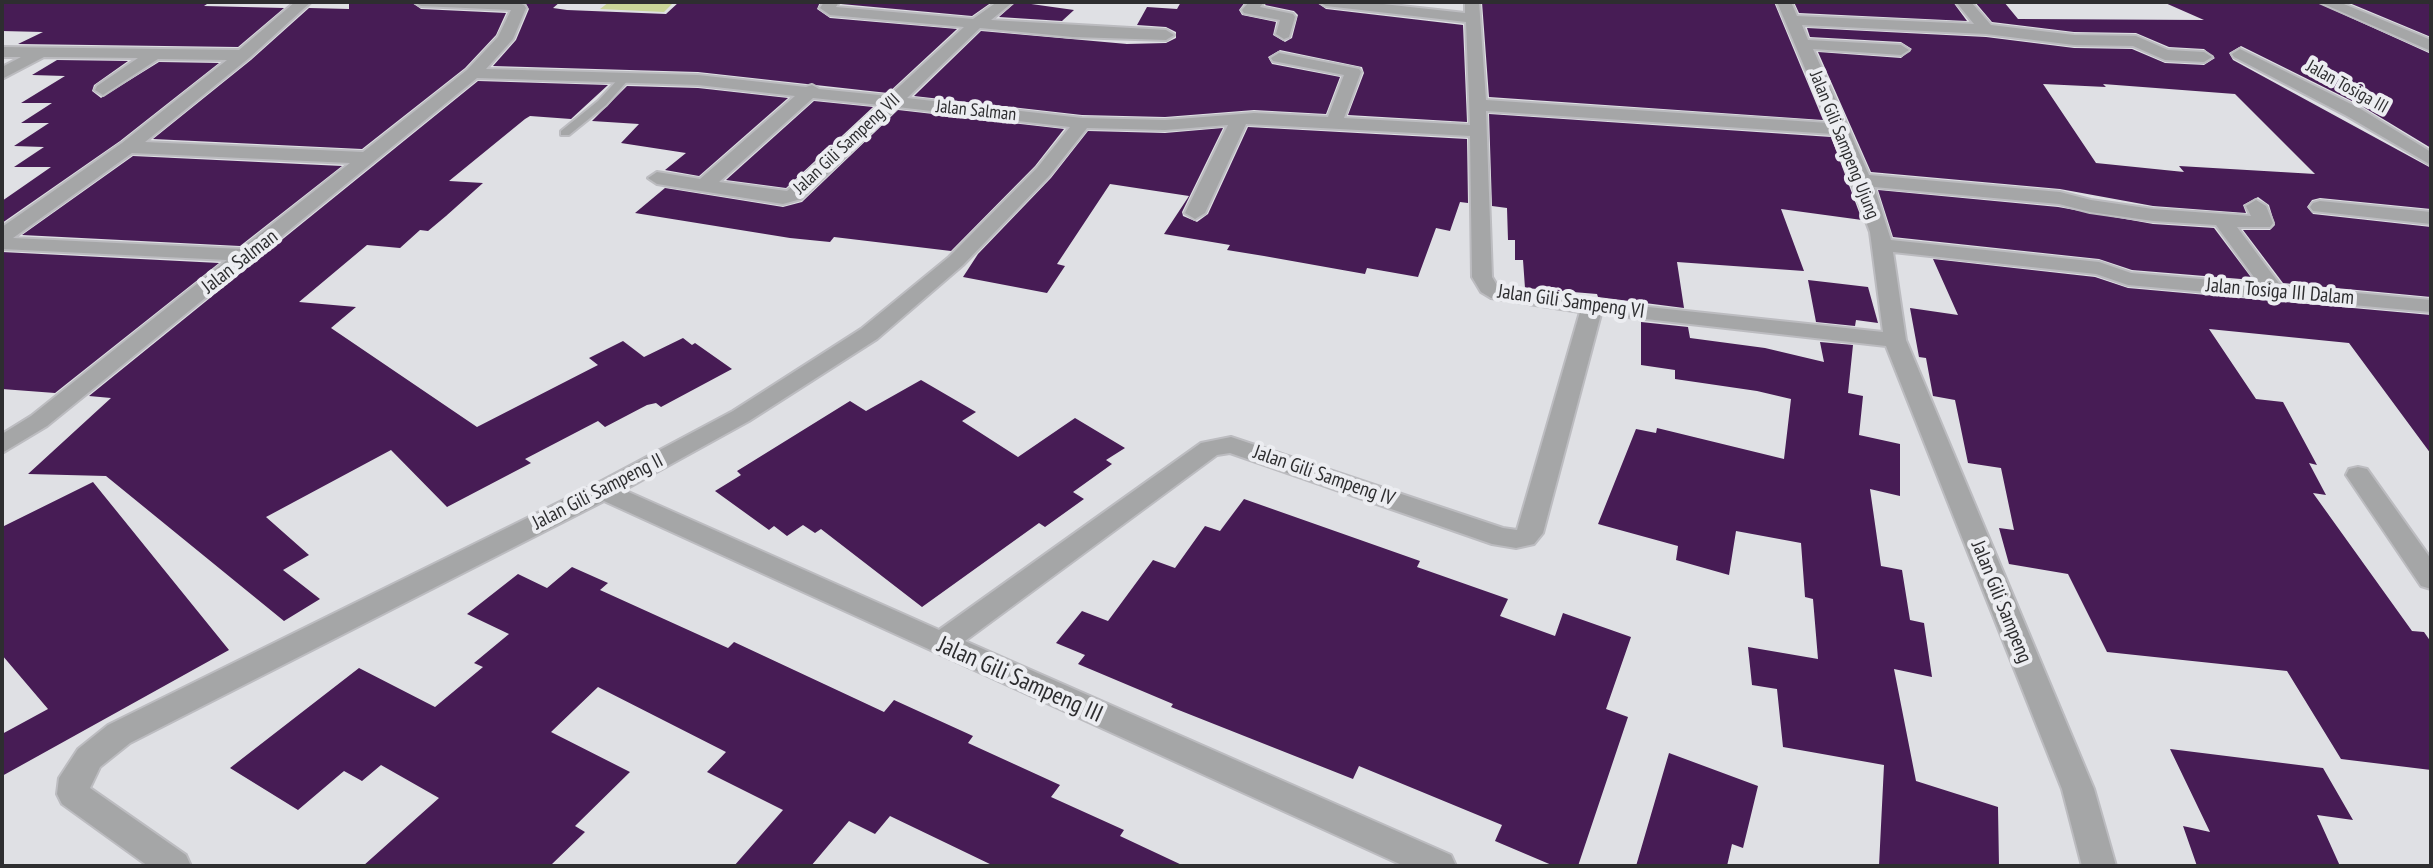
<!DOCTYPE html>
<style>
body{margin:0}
#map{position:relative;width:2433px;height:868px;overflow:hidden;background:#dfe0e4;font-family:"PT Sans Narrow",sans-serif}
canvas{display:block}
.frame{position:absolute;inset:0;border:4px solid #2e2e30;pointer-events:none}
</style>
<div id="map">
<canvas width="2433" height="868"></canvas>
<div class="frame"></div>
</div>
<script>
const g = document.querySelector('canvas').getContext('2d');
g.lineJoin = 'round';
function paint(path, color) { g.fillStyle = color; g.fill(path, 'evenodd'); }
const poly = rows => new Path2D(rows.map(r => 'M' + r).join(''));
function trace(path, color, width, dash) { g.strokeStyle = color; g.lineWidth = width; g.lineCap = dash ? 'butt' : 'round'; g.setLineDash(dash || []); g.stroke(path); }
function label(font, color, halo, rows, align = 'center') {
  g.font = font + ' "PT Sans Narrow",sans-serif'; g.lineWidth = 8; g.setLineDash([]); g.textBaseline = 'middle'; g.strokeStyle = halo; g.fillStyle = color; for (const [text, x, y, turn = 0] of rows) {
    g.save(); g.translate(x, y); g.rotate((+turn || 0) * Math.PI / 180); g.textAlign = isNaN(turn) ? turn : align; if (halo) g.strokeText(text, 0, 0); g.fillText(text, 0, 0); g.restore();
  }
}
paint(poly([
 [609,2,674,2,664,12,600,9]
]), '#cad698');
paint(poly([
 [2,2,210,2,204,6,284,8,238,47,18,44,43,32,2,31],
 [349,2,411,2,421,9,506,13,496,35,465,68,362,149,153,139,251,60,309,8,349,9],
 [525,2,560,2,553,8,567,10,666,14,679,2,820,2,817,9,830,18,957,29,888,93,698,72,493,66,516,40,529,9],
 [842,2,992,2,972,16,841,4],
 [1016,2,1017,2,1074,10,1062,21,999,17],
 [1181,2,1245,2,1239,10,1242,15,1276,22,1273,35,1285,42,1292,38,1298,15,1294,11,1265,5,1267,2,1316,2,1326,9,1463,25,1467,122,1348,115,1364,73,1362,67,1280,50,1268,57,1272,64,1340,77,1326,114,1254,110,1165,117,1082,115,914,96,981,31,1127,44,1166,43,1176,38,1176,32,1166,27,1137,25,1147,7,1177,9],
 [1482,2,1774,2,1823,120,1489,97],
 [1794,2,1953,2,1967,21,1799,13],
 [1975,2,2004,2,2018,19,2204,20,2163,2,2316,2,2431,54,2431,148,2360,105,2241,46,2229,53,2233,60,2431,168,2431,209,2320,198,2312,200,2307,207,2313,214,2431,227,2431,297,2283,283,2243,230,2270,230,2275,225,2269,205,2258,197,2243,205,2246,213,2153,206,2060,189,1871,172,1818,52,1901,58,1912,49,1901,42,1810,37,1807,28,1986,37,2074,48,2132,49,2165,63,2204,65,2215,58,2204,49,2169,47,2136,33,2074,32,1992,22],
 [2043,84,2106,87,2103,84,2235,94,2315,174,2179,166,2184,172,2096,163],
 [2347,2,2431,2,2431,37],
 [57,60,128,61,94,85,92,91,101,98,159,62,219,63,120,141,2,223,2,201,51,167,14,167,44,147,14,146,49,123,21,123,52,103,21,103,65,76,32,75],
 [478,81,608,85,571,119,530,116,525,119,449,181,483,183,446,216,428,231,420,230,400,248,367,245,299,302,356,307,331,328,477,427,598,365,589,358,623,341,644,357,683,338,692,345,695,343,732,369,661,407,656,403,647,405,605,427,598,421,525,459,531,463,447,507,391,450,266,517,309,555,283,570,320,599,284,621,106,476,28,474,111,398,89,396],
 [627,86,698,88,788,98,699,176,665,170,686,153,621,143,639,124,592,121],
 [814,101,873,107,786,188,726,180],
 [898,110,1064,129,1035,166,951,251,834,237,830,242,790,238,635,213,665,188,783,207,802,202],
 [1489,114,1831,137,1862,220,1781,209,1804,271,1677,262,1684,308,1598,297,1597,294,1525,288,1523,260,1515,260,1515,240,1508,240,1507,208,1492,206],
 [1248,127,1467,139,1468,203,1460,202,1450,231,1436,228,1418,277,1367,268,1365,274,1264,256,1227,250,1230,245,1164,234,1189,196,1110,184,1057,264,1065,266,1047,293,963,277,978,254,1051,178,1088,131,1165,133,1223,128,1182,212,1183,216,1197,222,1208,214],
 [133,156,342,166,240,246,22,235],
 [1878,190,2058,207,2153,224,2214,228,2253,280,2132,270,2099,259,1893,237],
 [2,252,219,263,55,393,2,389],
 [1933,259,2095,277,2128,288,2431,315,2431,454,2349,343,2209,329,2256,399,2283,402,2317,465,2309,463,2326,495,2313,493,2412,631,2424,632,2431,642,2431,770,2341,759,2287,671,2107,652,2068,574,2009,564,1999,528,2014,530,2001,468,1968,463,1955,400,1933,396,1926,358,1919,357,1910,308,1958,315],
 [1808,280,1868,287,1878,323,1856,320,1855,326,1816,322],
 [1641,322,1688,327,1690,338,1765,348,1824,362,1820,342,1853,345,1848,393,1863,396,1859,435,1900,444,1900,496,1870,489,1881,566,1902,570,1910,620,1924,623,1932,677,1894,669,1916,781,1998,807,1999,866,1879,866,1884,765,1783,747,1777,689,1752,685,1748,647,1818,659,1813,599,1805,597,1801,543,1736,531,1729,575,1676,560,1678,546,1598,524,1636,429,1656,433,1657,428,1784,459,1791,399,1757,391,1675,379,1675,370,1641,365],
 [921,380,976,412,962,421,1018,457,1075,418,1125,448,1106,460,1112,464,1073,492,1084,499,1045,527,1039,523,922,607,821,529,815,533,803,525,787,536,774,526,769,530,715,491,741,475,737,471,850,401,866,411],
 [93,482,229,650,2,776,2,734,48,709,2,655,2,527],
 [1244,499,1420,561,1417,567,1508,599,1500,616,1555,636,1563,613,1631,637,1606,709,1628,717,1578,866,1554,866,1495,841,1502,825,1359,766,1353,779,1171,707,1173,704,1078,664,1085,655,1056,643,1082,611,1108,621,1153,560,1175,568,1205,526,1220,531],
 [572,567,608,583,600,590,728,648,734,642,884,712,894,700,973,736,968,743,1060,785,1051,797,1124,830,1120,836,1184,866,994,866,890,816,875,834,849,821,811,866,734,866,783,810,707,772,726,752,598,687,551,732,630,772,575,826,585,832,550,866,363,866,439,798,381,765,362,781,344,771,298,810,230,768,359,668,435,707,483,667,474,663,509,634,467,614,518,574,547,588],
 [2170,749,2323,768,2353,820,2317,815,2340,866,2197,866,2183,826,2210,832],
 [1669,753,1758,786,1743,848,1732,844,1727,866,1636,866]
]), '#471c55');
const service = poly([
 [621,76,630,78,606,105,569,135,561,135,561,131,598,101,621,76]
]);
const minor = poly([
 [295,2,311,2,249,58,145,142,363,152,467,70,498,37,511,10,421,6,414,2,517,2,524,5,526,8,513,39,486,69,698,75,806,87,812,85,819,89,889,96,964,27,830,15,820,8,824,2,839,2,836,7,973,19,997,2,1013,2,991,20,1166,30,1174,35,1166,40,1073,37,980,28,907,98,1082,118,1165,120,1254,113,1328,117,1344,75,1273,61,1271,58,1279,53,1359,69,1361,72,1344,118,1470,125,1466,22,1326,6,1319,2,1365,2,1465,13,1465,2,1479,2,1486,100,1828,123,1777,2,1791,2,1797,16,1974,24,1956,2,1971,2,1991,25,2074,35,2136,36,2168,50,2204,52,2212,57,2204,62,2165,60,2133,46,2074,45,1986,34,1802,25,1808,40,1901,45,1909,50,1901,55,1813,49,1869,175,2060,192,2091,200,2153,209,2251,216,2246,206,2256,200,2266,206,2273,223,2270,227,2237,227,2281,286,2431,300,2431,312,2128,285,2096,274,1893,252,1906,340,2094,789,2116,866,2082,866,2062,789,1886,346,1601,314,1543,533,1534,544,1516,548,1492,544,1230,453,1217,455,965,641,1451,855,1456,866,1404,866,604,501,130,743,100,767,90,788,186,855,191,866,148,866,62,804,57,794,59,778,78,749,108,725,594,485,733,411,861,329,949,257,1037,168,1070,127,897,107,801,199,783,204,657,184,648,178,657,172,700,179,795,96,698,85,477,78,47,426,2,453,2,434,31,416,227,260,2,249,2,227,122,143,227,60,158,59,103,95,95,90,97,86,138,58,44,57,2,79,2,67,21,57,2,57,2,47,239,50,295,2],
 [813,98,880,105,787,191,719,182,813,98],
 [1486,111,1833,134,1870,232,1883,332,1592,301,1498,287,1492,277,1486,111],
 [1246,124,1470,136,1472,277,1481,292,1491,298,1580,312,1517,530,1503,528,1231,437,1201,443,939,630,624,490,749,421,877,339,963,265,1049,176,1087,128,1165,130,1228,125,1185,213,1195,219,1205,213,1246,124],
 [132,153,350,163,241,249,13,238,132,153],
 [1874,187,2059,204,2090,212,2153,221,2216,225,2259,284,2131,273,2099,262,1891,240,1874,187],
 [1249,2,1264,2,1260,7,1293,14,1295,17,1289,37,1284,39,1276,34,1280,20,1244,13,1242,10,1249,2],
 [2319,2,2339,2,2431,40,2431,51,2319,2],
 [2240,49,2359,108,2431,152,2431,165,2347,116,2234,57,2232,54,2240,49],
 [2320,201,2431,212,2431,224,2313,211,2310,207,2313,203,2320,201],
 [2358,467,2367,469,2431,559,2431,589,2421,586,2346,475,2349,469,2358,467]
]);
trace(service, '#bcbcc0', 4);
trace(minor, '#bcbcc0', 4);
paint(service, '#a5a6a7');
paint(minor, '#a5a6a7');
label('18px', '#2e2e30', '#ecedf1', [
 ["Jalan Tosiga III",2347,87,29],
 ["Jalan Salman",976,111,6],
 ["Jalan Gili Sampeng VII",847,144,-43],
 ["Jalan Gili Sampeng Ujung",1844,145,68]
]);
label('20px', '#2e2e30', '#ecedf1', [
 ["Jalan Salman",240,262,-38],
 ["Jalan Tosiga III Dalam",2280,292,5],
 ["Jalan Gili Sampeng VI",1571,302,8],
 ["Jalan Gili Sampeng IV",1324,476,19],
 ["Jalan Gili Sampeng II",598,492,-27],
 ["Jalan Gili Sampeng",2001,602,68]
]);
label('24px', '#2e2e30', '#ecedf1', [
 ["Jalan Gili Sampeng III",1020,680,24]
]);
</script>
